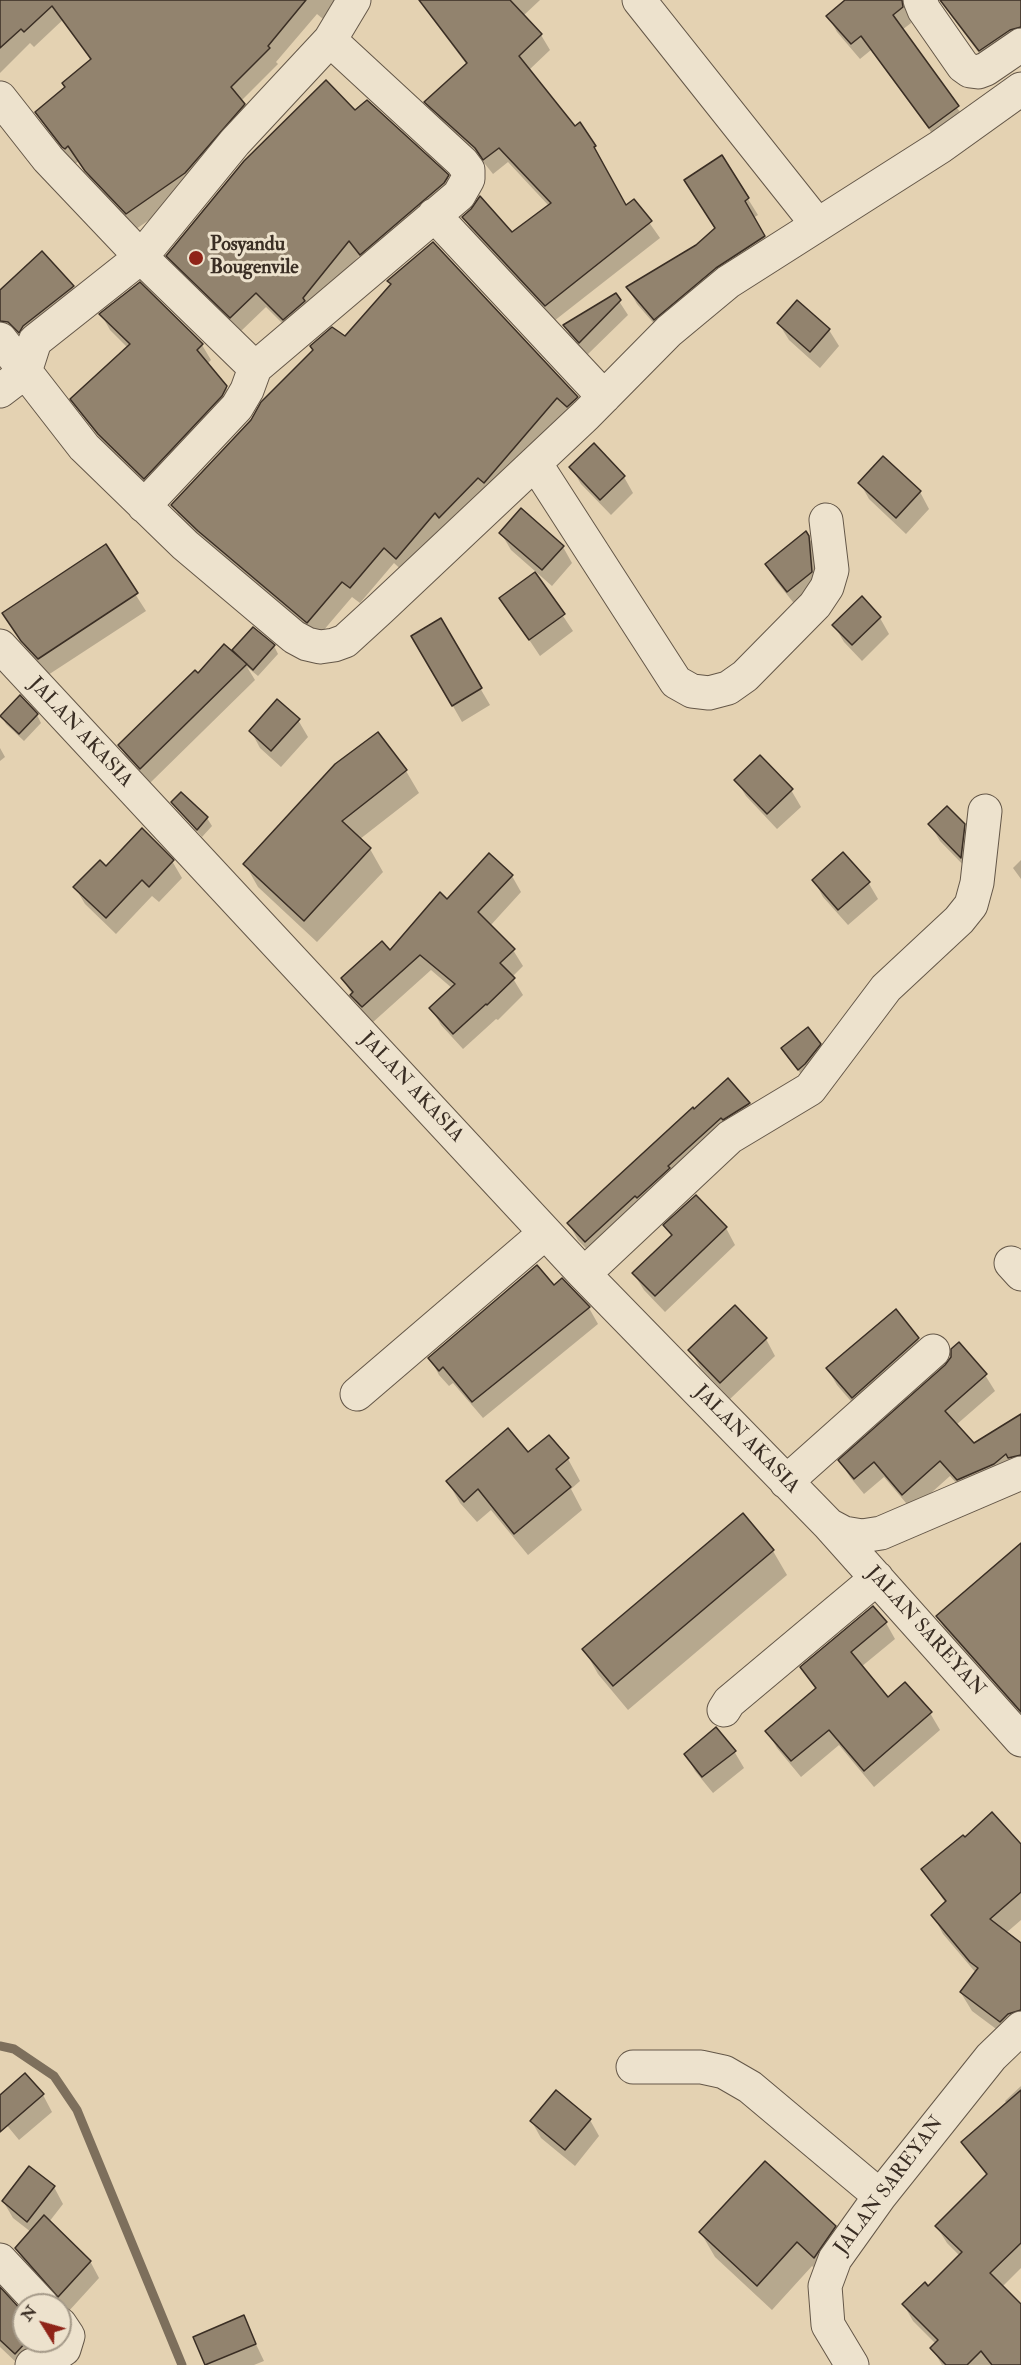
<!DOCTYPE html>
<style>
body{margin:0}
#map{position:relative;width:1021px;height:2365px;overflow:hidden;background:#e4d2b2;font-family:"IM FELL Double Pica",serif}
canvas{display:block}
.north{position:absolute;left:12px;top:2293px;width:60px;height:60px;box-sizing:border-box;background:#ede2cd;border:2px solid #a59a89;border-radius:50%;rotate:307deg;font-size:16px;font-weight:700;line-height:24px;text-align:center;color:#3a2e24}
.north::after{content:'';display:block;margin:auto;width:21px;height:27px;background:#8f2418;clip-path:polygon(50% 0,100% 100%,50% 72%,0 100%)}
</style>
<div id="map">
<canvas width="1021" height="2365"></canvas>
<div class="north">N</div>
</div>
<script>
const g = document.querySelector('canvas').getContext('2d');
g.lineJoin = 'round';
function paint(path, color) { g.fillStyle = color; g.fill(path, 'evenodd'); }
const poly = rows => new Path2D(rows.map(r => 'M' + r).join(''));
function trace(path, color, width, dash) { g.strokeStyle = color; g.lineWidth = width; g.lineCap = dash ? 'butt' : 'round'; g.setLineDash(dash || []); g.stroke(path); }
function label(font, color, halo, rows, align = 'center') {
  g.font = font + ' "IM FELL Double Pica",serif'; g.lineWidth = 6; g.setLineDash([]); g.textBaseline = 'middle'; g.strokeStyle = halo; g.fillStyle = color; for (const [text, x, y, turn = 0] of rows) {
    g.save(); g.translate(x, y); g.rotate((+turn || 0) * Math.PI / 180); g.textAlign = isNaN(turn) ? turn : align; if (halo) g.strokeText(text, 0, 0); g.fillText(text, 0, 0); g.restore();
  }
}
paint(poly([
 [0,0,59,0,68,15,34,47,30,43,0,73],
 [120,0,350,0,334,28,317,14,276,62,278,64,241,101,253,120,194,189,136,229,96,187,79,161,75,164,73,163,46,128,37,112,66,88,91,61,76,36],
 [424,0,540,0,523,16,541,35,550,50,529,70,575,128,594,147,603,162,601,164,626,207,634,201,660,238,554,321,473,233,464,218,512,234,549,206,508,162,493,174,485,164,435,118,426,102,467,65,431,17,422,2],
 [847,0,920,0,909,14,911,23,902,30,967,122,939,143,871,50,860,59,837,32,828,16],
 [947,0,1021,0,1021,43,988,65,952,17,943,3],
 [355,112,447,176,456,191,369,269,359,256,293,334,266,307,240,332,177,271,168,256],
 [695,197,748,199,758,215,753,218,774,253,664,335,637,304,628,288,697,246,716,229],
 [42,253,73,287,82,302,32,342,0,338,0,292],
 [6,319,25,337,23,339,6,323],
 [389,281,577,397,586,413,406,574,394,563,360,603,352,597,317,638,182,521,173,505,345,338,391,286],
 [615,295,628,315,587,355,572,339,565,326],
 [101,314,202,345,211,360,207,364,226,387,235,403,153,493,109,450,81,414,72,399,128,348,110,330],
 [779,324,829,330,839,346,820,368,789,340],
 [571,467,624,477,633,493,611,515,581,484],
 [860,483,920,492,929,509,906,534,869,499],
 [501,533,563,547,572,563,552,586,511,550],
 [808,536,818,554,820,589,797,607,776,581,766,564],
 [105,547,146,611,48,675,32,657,14,630],
 [535,574,573,631,540,656,501,598],
 [880,618,889,634,862,661,844,642,834,625],
 [440,620,490,705,462,722,413,636],
 [274,646,278,654,258,676,247,667,255,680,150,783,128,761,120,745,239,658,234,650],
 [37,715,41,723,24,741,6,724,2,717],
 [298,720,308,737,281,767,260,748,251,731],
 [0,748,5,757,0,761],
 [406,771,419,793,360,839,370,849,383,872,317,942,258,887,245,864],
 [736,780,791,790,801,807,777,829,746,796],
 [173,802,207,818,212,826,202,837],
 [930,824,964,825,973,842,970,872,940,841],
 [1021,860,1021,879,1013,868],
 [172,861,182,878,159,902,152,896,116,934,85,904,75,887,106,868],
 [512,876,521,892,490,926,513,950,523,966,512,977,523,995,498,1020,496,1019,463,1049,441,1025,431,1008,453,989,431,970,372,1023,362,1012,343,979,390,952,447,901],
 [814,880,868,882,878,899,848,925,823,897],
 [820,1044,824,1052,803,1077,783,1049],
 [728,1080,749,1104,759,1120,595,1258,578,1240,569,1224],
 [665,1226,726,1228,735,1245,665,1312,644,1290,634,1274,672,1237],
 [553,1287,589,1308,598,1324,483,1418,453,1383,449,1386,439,1375,430,1358],
 [735,1307,766,1339,775,1356,730,1399,700,1367,690,1350],
 [895,1311,918,1339,928,1355,862,1414,837,1385,827,1368],
 [985,1375,995,1391,956,1425,974,1445,1021,1416,1021,1473,967,1495,950,1476,912,1510,884,1477,864,1494,850,1477,840,1461],
 [549,1437,568,1459,580,1481,571,1489,582,1510,528,1555,491,1510,477,1522,460,1503,448,1482,528,1455],
 [1021,1545,1021,1719,953,1643,937,1616],
 [773,1551,787,1575,628,1710,598,1674,584,1649],
 [886,1623,895,1639,861,1667,888,1699,930,1713,940,1730,874,1787,839,1745,801,1777,777,1748,767,1731,816,1690,802,1668],
 [734,1751,744,1768,713,1793,695,1771,686,1754],
 [1021,1846,1021,1920,1006,1933,1021,1945,1021,2033,1011,2040,972,2011,961,1993,976,1973,943,1934,933,1915,946,1904,923,1869],
 [25,2075,43,2095,52,2112,19,2140,0,2117,0,2097],
 [1021,2086,1021,2268,1002,2287,1021,2306,1021,2365,942,2365,932,2348,936,2344,913,2321,904,2305,928,2288,960,2256,947,2243,937,2227,987,2176,963,2142,1007,2104,1005,2101],
 [590,2120,599,2136,575,2166,541,2138,532,2122],
 [54,2187,63,2204,49,2222,90,2261,99,2278,68,2312,26,2265,16,2248,31,2232,13,2218,3,2201],
 [834,2227,849,2252,829,2281,812,2266,772,2310,715,2257,701,2233],
 [0,2290,24,2315,24,2341,50,2341,19,2365,0,2347],
 [243,2317,264,2361,254,2365,206,2365,195,2338]
]), '#0003');
trace(poly([
 [0,2046,14,2049,54,2076,77,2110,182,2365]
]), '#7d6f5c', 9);
const building = poly([
 [0,0,306,0,268,46,270,48,231,87,245,104,185,173,126,214,85,171,68,146,65,149,62,147,35,112,65,87,62,83,91,59,52,6,24,32,21,29,0,48,0,0],
 [419,0,510,0,542,34,519,56,575,126,580,122,596,146,594,147,626,205,634,199,652,221,545,306,462,217,471,209,480,196,512,232,551,203,499,148,483,160,475,148,424,102,467,63,419,0],
 [845,0,902,0,903,7,893,15,959,106,929,128,861,36,851,44,826,16,845,0],
 [940,0,1021,0,1021,27,1010,30,979,51,940,0],
 [326,80,355,110,367,100,449,175,444,183,360,255,349,241,303,298,305,301,283,320,256,293,230,318,166,256,244,161,326,80],
 [722,155,749,198,745,201,765,236,716,268,654,320,626,287,696,245,715,228,684,180,722,155],
 [433,242,578,397,567,407,557,398,484,483,478,478,439,518,435,513,396,559,384,548,350,588,342,582,307,623,198,531,171,505,251,420,261,402,313,350,310,346,332,327,345,336,391,284,387,281,433,242],
 [42,251,74,286,23,326,19,333,8,322,0,321,0,290,42,251],
 [140,282,203,344,197,350,227,386,222,396,144,479,98,434,70,399,130,344,99,314,140,282],
 [616,293,621,300,579,343,563,325,616,293],
 [797,300,830,329,810,352,777,323,797,300],
 [594,443,625,476,600,500,569,467,594,443],
 [883,456,921,491,896,518,858,483,883,456],
 [521,508,564,546,542,570,499,533,521,508],
 [806,531,809,536,812,572,787,592,765,564,806,531],
 [106,544,138,593,38,659,21,641,2,613,106,544],
 [535,572,565,614,529,640,499,598,535,572],
 [862,596,881,617,852,645,832,625,862,596],
 [441,618,482,688,452,706,411,636,441,618],
 [253,627,275,645,253,670,232,650,253,627],
 [224,644,247,664,140,769,118,745,195,670,198,673,224,644],
 [20,695,38,714,19,734,0,716,20,695],
 [277,699,300,719,271,751,249,731,277,699],
 [378,732,407,770,342,821,371,848,304,921,243,864,335,764,378,732],
 [760,755,793,789,767,814,734,780,760,755],
 [181,792,208,817,197,830,171,802,181,792],
 [947,806,965,824,961,858,928,824,947,806],
 [142,828,174,860,149,887,142,880,106,918,73,887,100,860,106,866,142,828],
 [843,852,870,882,838,910,812,880,843,852],
 [489,853,513,875,478,912,515,949,500,963,515,978,487,1005,486,1004,453,1034,429,1008,455,984,420,955,362,1007,350,995,353,992,341,978,382,941,390,950,440,892,447,899,489,853],
 [808,1027,821,1044,805,1064,798,1070,781,1048,808,1027],
 [728,1078,750,1103,723,1120,721,1118,668,1166,670,1168,637,1198,635,1196,585,1242,567,1223,693,1107,694,1109,728,1078],
 [696,1195,727,1227,655,1296,632,1273,672,1235,663,1225,696,1195],
 [537,1265,554,1285,562,1278,590,1307,472,1402,443,1367,439,1371,428,1358,537,1265],
 [735,1305,767,1338,720,1383,688,1350,735,1305],
 [896,1309,919,1338,852,1398,826,1368,896,1309],
 [959,1342,987,1374,945,1411,974,1443,1021,1414,1021,1455,1008,1458,1006,1454,994,1464,957,1480,940,1461,902,1495,874,1462,854,1479,838,1460,945,1365,951,1357,951,1349,959,1342],
 [508,1428,528,1452,549,1435,569,1458,556,1469,571,1487,514,1534,478,1489,464,1502,446,1481,508,1428],
 [743,1513,774,1550,613,1686,582,1649,743,1513],
 [1021,1543,1021,1712,936,1616,1021,1543],
 [873,1606,887,1622,851,1652,888,1697,905,1682,932,1712,864,1771,829,1730,791,1761,765,1731,816,1688,800,1667,873,1606],
 [716,1727,736,1751,702,1777,684,1754,716,1727],
 [992,1812,1021,1844,1021,1892,990,1919,1021,1943,1021,2010,1008,2014,1000,2022,960,1992,978,1968,970,1962,931,1915,946,1901,921,1869,963,1835,965,1837,992,1812],
 [25,2073,44,2094,0,2132,0,2095,25,2073],
 [556,2090,591,2119,565,2150,530,2121,556,2090],
 [1021,2090,1021,2243,990,2273,1021,2304,1021,2365,992,2365,981,2351,967,2365,946,2365,930,2348,938,2340,902,2304,925,2282,928,2286,962,2252,935,2226,987,2174,961,2142,1021,2090],
 [765,2161,836,2226,814,2258,797,2242,757,2286,699,2232,765,2161],
 [29,2166,55,2186,27,2222,2,2201,29,2166],
 [44,2215,91,2261,58,2297,15,2248,44,2215],
 [0,2287,24,2313,24,2341,27,2341,15,2354,0,2340,0,2287],
 [244,2315,256,2344,205,2365,193,2337,244,2315]
]);
paint(building, '#92836e');
trace(building, '#3a2e24', 1.5);
const minor = poly([
 [639,0,817,224],
 [920,0,924,10,963,66,970,71,978,72,986,69,1021,45],
 [0,98,48,159,141,257,255,368,459,195,468,179,468,170,462,162,330,40],
 [434,215,604,397],
 [0,339,84,447,185,545,294,637,307,644,320,647,334,645,345,641,380,609,586,415,669,331,728,282,940,147,1021,89],
 [0,391,25,372,35,341,141,257,235,142,330,40,354,0],
 [535,463,676,682,692,691,709,693,728,688,745,676,815,605,827,587,832,570,826,520],
 [144,506,237,407,247,390,255,368],
 [0,646,584,1274,829,1525,1021,1740],
 [1011,1263,1021,1274],
 [584,1274,730,1137,810,1089,886,988,959,920,971,905,977,883,985,811],
 [357,1394,545,1233],
 [786,1482,933,1351],
 [829,1525,844,1533,862,1536,881,1533,1021,1473],
 [724,1710,729,1702,877,1578],
 [633,2067,701,2067,724,2072,750,2087,880,2196],
 [0,2260,42,2305],
 [32,2365,47,2361,64,2349,68,2336,60,2324],
 [852,2365,828,2325,825,2286,835,2259,880,2196,991,2057,1021,2028]
]);
trace(minor, '#645748', 35);
trace(minor, '#ede2cd', 33);
for (const [x, y, r, color] of [
 [196,258,8,"#8f2418"]
]) { const dot = new Path2D(); dot.arc(x, y, r, 0, 2 * Math.PI); g.fillStyle = color; g.fill(dot); trace(dot, '#ede2cd', 2); }
label('bold 20px', '#3a2e24', '#ede2cd', [
 ["Posyandu",210,246],
 ["Bougenvile",210,269]
], 'left');
label('20px', '#3a2e24', '#ede2cd', [
 ["JALAN AKASIA",80,733,47],
 ["JALAN AKASIA",411,1088,47],
 ["JALAN AKASIA",746,1440,46],
 ["JALAN SAREYAN",925,1632,48],
 ["JALAN SAREYAN",890,2186,-53]
]);
</script>
